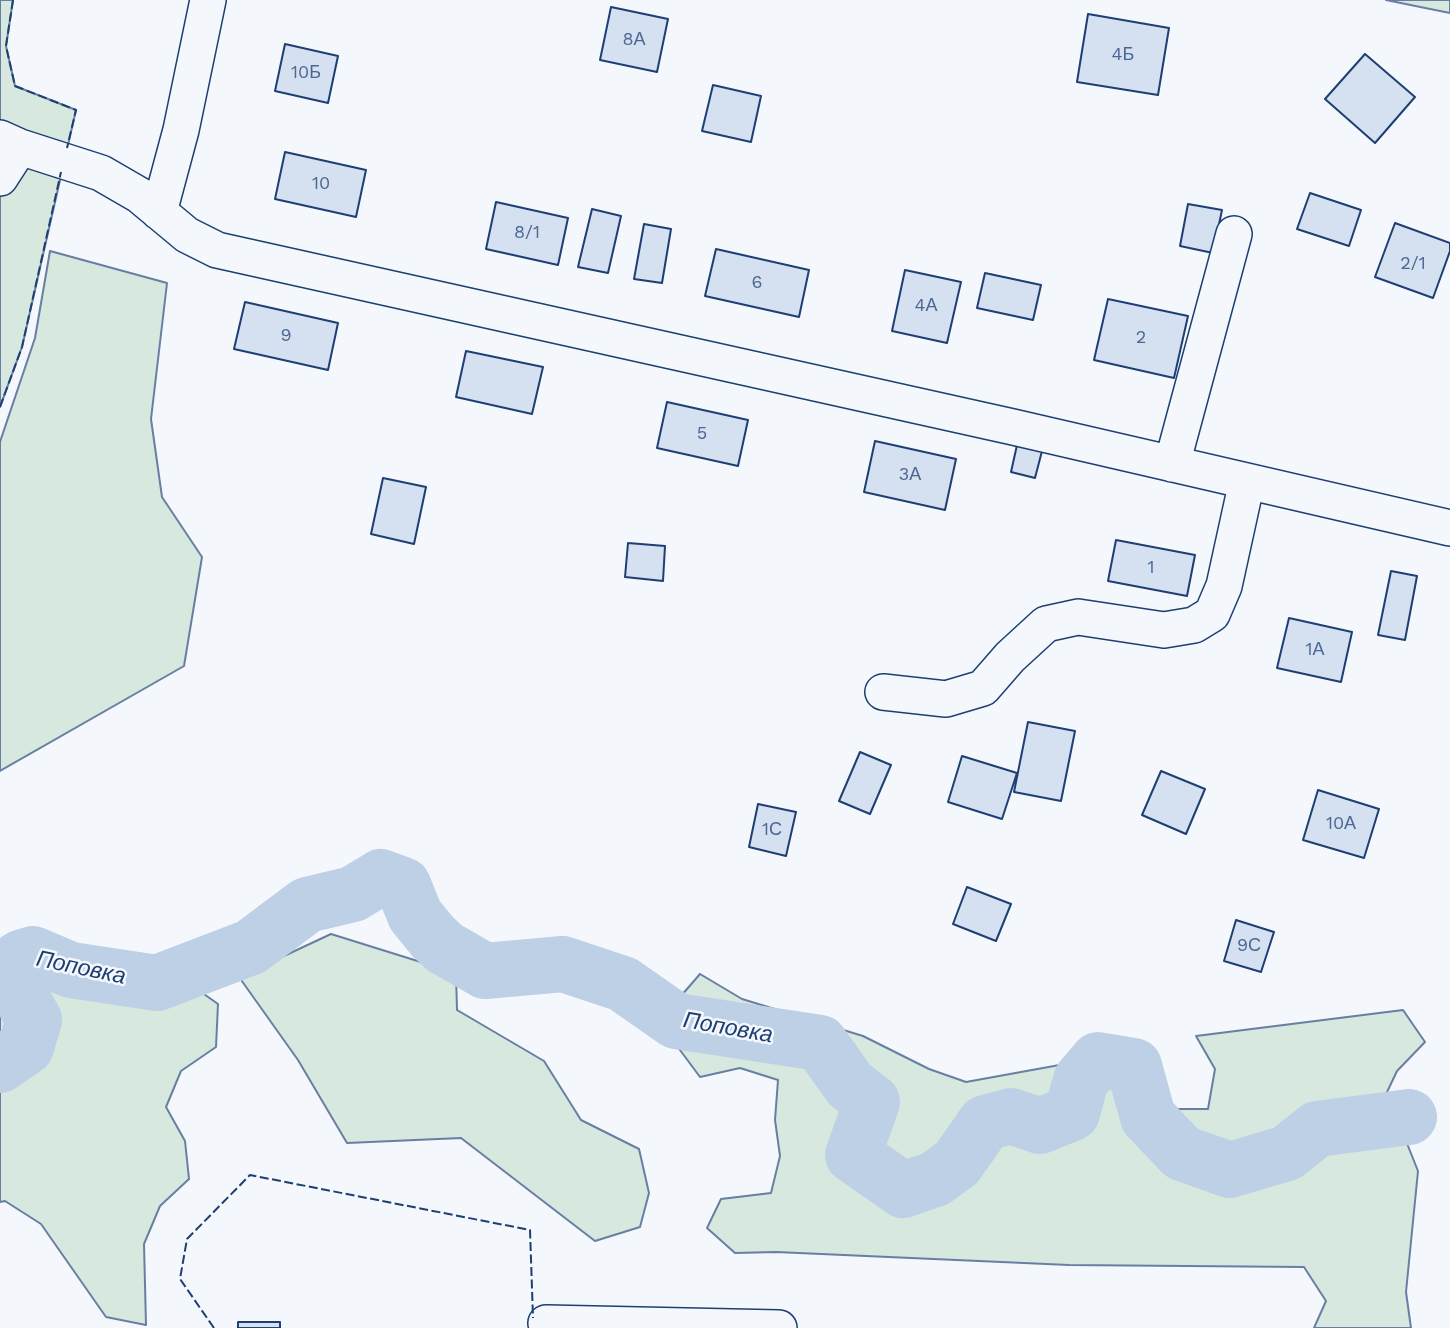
<!DOCTYPE html>
<meta charset="utf-8">
<style>
body{margin:0}
canvas{display:block;background:#f4f7fb}
</style>
<canvas width="1450" height="1328"></canvas>
<script>
const g = document.querySelector('canvas').getContext('2d');
g.lineJoin = 'round';
function paint(path, color) { g.fillStyle = color; g.fill(path, 'evenodd'); }
const poly = rows => new Path2D(rows.map(r => 'M' + r).join(''));
function trace(path, color, width, dash) { g.strokeStyle = color; g.lineWidth = width; g.lineCap = dash ? 'butt' : 'round'; g.setLineDash(dash || []); g.stroke(path); }
function label(font, color, halo, rows, align = 'center') {
  g.font = font + ' "Work Sans",sans-serif'; g.lineWidth = 5; g.setLineDash([]); g.textBaseline = 'middle'; g.strokeStyle = halo; g.fillStyle = color; for (const [text, x, y, turn = 0] of rows) {
    g.save(); g.translate(x, y); g.rotate((+turn || 0) * Math.PI / 180); g.textAlign = isNaN(turn) ? turn : align; if (halo) g.strokeText(text, 0, 0); g.fillText(text, 0, 0); g.restore();
  }
}
const green = poly([
 [0,0,13,0,6,46,15,86,76,110,22,347,0,407,0,0],
 [1386,0,1450,0,1450,13,1386,0],
 [50,251,167,283,151,419,162,497,202,557,184,666,0,771,0,442,35,338,50,251],
 [331,934,456,973,457,1010,544,1061,581,1120,639,1149,649,1193,640,1227,595,1241,461,1138,347,1143,298,1060,239,977,331,934],
 [111,955,187,982,218,1004,216,1047,181,1071,166,1107,185,1141,189,1179,160,1206,144,1244,146,1325,106,1317,41,1224,5,1201,0,1202,0,1018,53,963,111,955],
 [700,974,742,999,863,1036,929,1069,966,1082,1087,1060,1138,1085,1169,1109,1208,1109,1215,1069,1196,1036,1403,1010,1425,1042,1397,1071,1379,1109,1404,1136,1418,1171,1406,1292,1411,1328,1314,1328,1326,1301,1304,1267,1069,1265,776,1252,735,1253,707,1228,721,1199,771,1193,780,1156,775,1120,778,1080,740,1068,700,1077,677,1046,674,1004,700,974]
]);
paint(green, '#d7e8df');
trace(green, '#687fa3', 2);
trace(poly([
 [0,1065,26,1047,34,1020,6,970,20,958,33,954,71,970,157,983,251,947,307,905,353,894,381,877,403,885,415,915,433,937,445,948,485,971,563,964,623,984,676,1021,820,1043,850,1085,872,1102,853,1155,903,1190,935,1179,957,1163,985,1123,1011,1116,1040,1126,1072,1113,1081,1080,1098,1060,1134,1066,1148,1117,1182,1153,1230,1170,1287,1153,1317,1129,1409,1117]
]), '#bed0e5', 56);
const building = poly([
 [611,7,668,19,657,72,600,60,611,7],
 [1088,14,1169,28,1158,95,1077,82,1088,14],
 [285,44,338,56,328,103,275,91,285,44],
 [1365,54,1415,97,1375,143,1325,99,1365,54],
 [713,85,761,96,751,142,702,131,713,85],
 [285,152,366,170,356,217,275,199,285,152],
 [1310,193,1361,210,1349,246,1297,229,1310,193],
 [496,202,568,218,558,265,486,249,496,202],
 [1188,204,1222,210,1213,253,1180,246,1188,204],
 [592,209,621,216,608,273,578,267,592,209],
 [1395,223,1450,243,1450,251,1433,298,1375,277,1395,223],
 [644,224,671,229,662,283,634,279,644,224],
 [716,249,809,270,799,317,705,296,716,249],
 [905,270,961,282,947,343,892,331,905,270],
 [985,273,1041,285,1033,320,977,308,985,273],
 [1108,299,1188,316,1174,378,1094,360,1108,299],
 [245,302,338,323,328,370,234,349,245,302],
 [466,351,543,367,532,414,456,397,466,351],
 [667,402,748,420,738,466,657,448,667,402],
 [875,441,956,459,945,510,864,492,875,441],
 [1017,445,1042,451,1035,478,1011,472,1017,445],
 [383,478,426,487,414,544,371,534,383,478],
 [1116,540,1195,555,1187,596,1108,581,1116,540],
 [628,543,665,546,663,581,625,577,628,543],
 [1391,571,1417,576,1405,640,1378,635,1391,571],
 [1289,618,1352,632,1341,682,1277,668,1289,618],
 [1028,722,1075,731,1061,801,1014,792,1028,722],
 [860,752,891,765,870,814,839,801,860,752],
 [962,756,1017,773,1002,819,948,802,962,756],
 [1161,771,1205,789,1186,834,1142,815,1161,771],
 [1318,790,1379,809,1364,858,1303,840,1318,790],
 [758,804,796,812,786,856,749,847,758,804],
 [967,887,1011,904,996,941,953,924,967,887],
 [1236,920,1274,932,1261,972,1224,961,1236,920],
 [238,1322,280,1322,280,1328,238,1328,238,1322]
]);
paint(building, '#d5e0f0');
trace(building, '#1d3f73', 2);
const minor = poly([
 [0,138,20,147,101,173,139,195,187,235,217,250,1013,427,1450,528],
 [0,178,20,147],
 [159,212,181,130,208,0],
 [1172,464,1234,234],
 [883,692,946,699,983,688,1010,657,1046,624,1078,617,1164,630,1194,625,1212,614,1224,586,1247,481],
 [546,1323,779,1328]
]);
trace(minor, '#1d3f73', 38);
trace(minor, '#f4f7fb', 35);
trace(poly([
 [13,0,6,46,15,86,76,110,67,148],
 [0,407,22,347,61,172],
 [214,1328,180,1279,187,1239,250,1175,530,1230,533,1318]
]), '#1d3f73', 2, [9, 3.5]);
label('18px', '#4b6792', null, [
 ["8А",634,40],
 ["4Б",1123,55],
 ["10Б",306,73],
 ["10",321,184],
 ["8/1",527,233],
 ["2/1",1413,264],
 ["6",757,283],
 ["4А",926,306],
 ["9",286,336],
 ["2",1141,338],
 ["5",702,434],
 ["3А",910,475],
 ["1",1151,568],
 ["1А",1315,650],
 ["10А",1341,824],
 ["1С",772,830],
 ["9С",1249,946]
]);
label('italic 23px', '#1d3f73', '#f4f7fb', [
 ["Поповка",81,968,12],
 ["Поповка",728,1028,10]
]);
</script>
